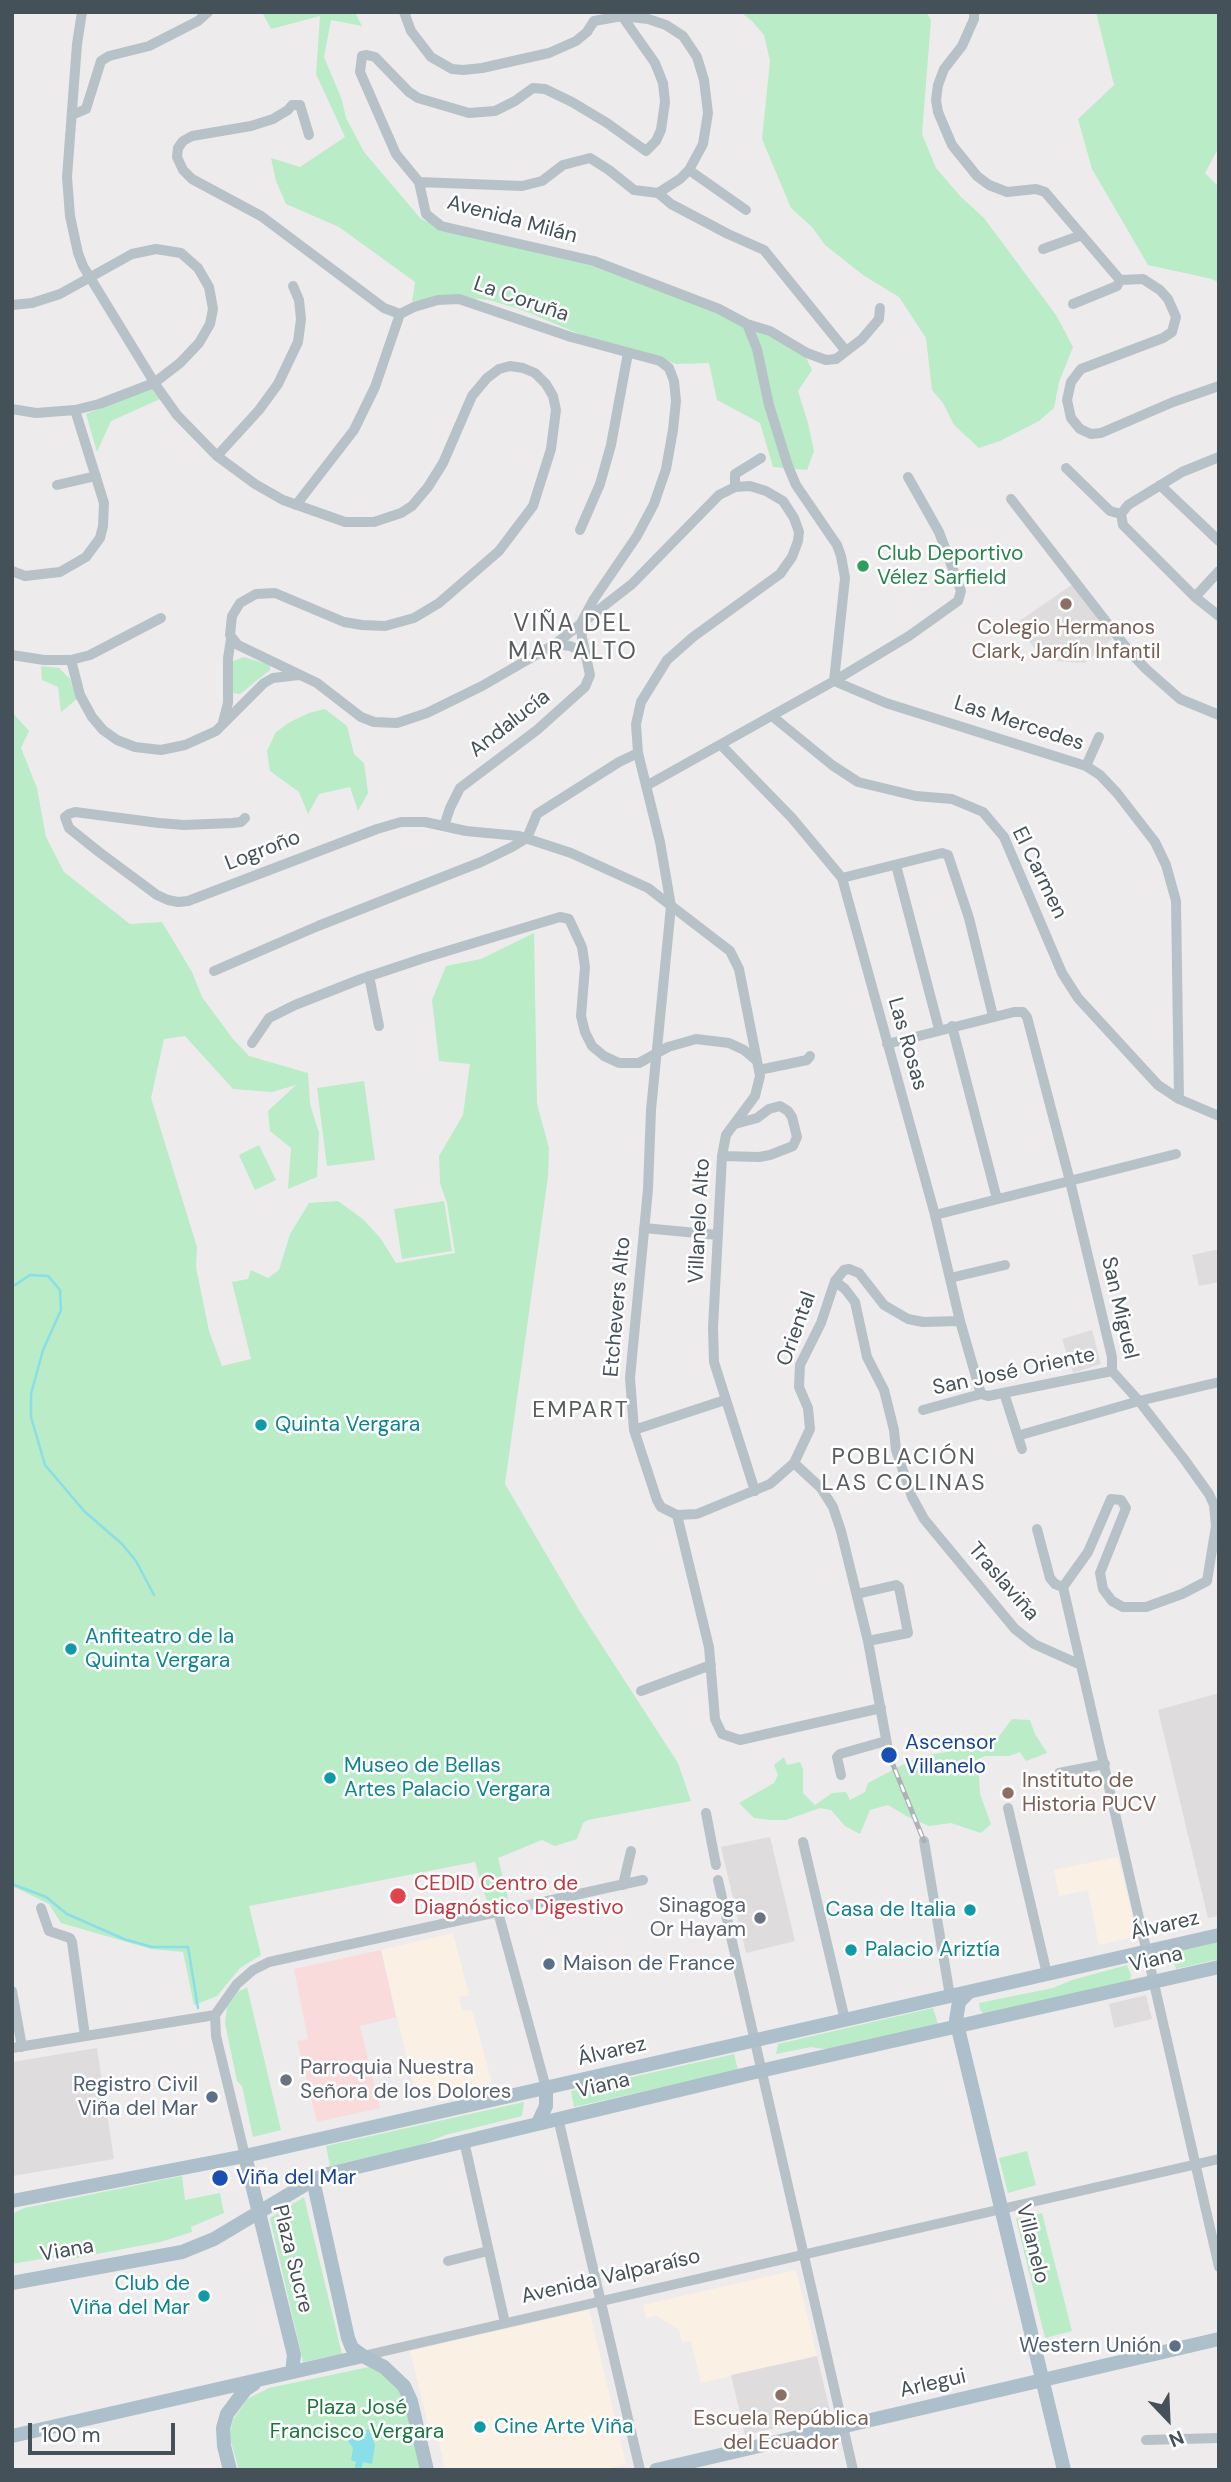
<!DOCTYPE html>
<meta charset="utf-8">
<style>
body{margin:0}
#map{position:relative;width:1231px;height:2482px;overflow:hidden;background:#eeebec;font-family:"DM Sans",sans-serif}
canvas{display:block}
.frame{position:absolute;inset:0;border:14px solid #455158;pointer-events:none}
.north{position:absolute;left:1133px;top:2384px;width:70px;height:70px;-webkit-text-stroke:5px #fff;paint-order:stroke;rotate:157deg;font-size:19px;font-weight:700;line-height:28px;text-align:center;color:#455158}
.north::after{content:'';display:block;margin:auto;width:24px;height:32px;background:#455158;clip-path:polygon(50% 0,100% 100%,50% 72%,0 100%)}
.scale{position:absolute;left:28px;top:2423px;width:147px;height:32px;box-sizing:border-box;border:4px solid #455158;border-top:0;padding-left:9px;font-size:21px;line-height:24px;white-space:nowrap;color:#455158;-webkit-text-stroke:5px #fff;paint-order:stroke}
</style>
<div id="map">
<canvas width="1231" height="2482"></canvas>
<div class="frame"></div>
<div class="north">N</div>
<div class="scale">100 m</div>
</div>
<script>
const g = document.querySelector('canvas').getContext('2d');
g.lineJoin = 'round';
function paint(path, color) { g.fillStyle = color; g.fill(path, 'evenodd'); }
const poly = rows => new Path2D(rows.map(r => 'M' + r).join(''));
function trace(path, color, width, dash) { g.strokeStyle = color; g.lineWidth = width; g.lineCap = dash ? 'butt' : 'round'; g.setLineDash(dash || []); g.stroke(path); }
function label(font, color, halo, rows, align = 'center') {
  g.font = font + ' "DM Sans",sans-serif'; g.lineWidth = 5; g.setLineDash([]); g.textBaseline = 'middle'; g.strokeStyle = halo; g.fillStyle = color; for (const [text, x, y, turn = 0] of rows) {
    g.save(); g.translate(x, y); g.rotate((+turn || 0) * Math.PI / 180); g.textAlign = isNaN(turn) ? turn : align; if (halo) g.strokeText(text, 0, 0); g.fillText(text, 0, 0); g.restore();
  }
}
paint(poly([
 [1118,1857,1137,1936,1099,1945,1088,1890,1059,1896,1054,1870],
 [453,1933,469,1995,459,1997,462,2011,472,2010,492,2083,417,2100,381,1950],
 [796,2270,817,2356,701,2383,691,2341,682,2342,679,2330,657,2316,646,2318,643,2305],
 [589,2310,626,2464,602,2470,445,2470,436,2428,429,2428,410,2351]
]), '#faf1e4');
paint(poly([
 [1073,584,1112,639,1085,663,1044,660,1015,624],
 [1219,1249,1219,1282,1199,1286,1192,1255],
 [1092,1330,1101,1364,1073,1373,1062,1339],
 [1219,1693,1219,1916,1208,1918,1158,1710],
 [770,1837,795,1941,746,1953,721,1847],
 [1146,1995,1152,2019,1114,2028,1109,2004],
 [97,2048,114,2159,12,2176,12,2062],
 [817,2356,831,2415,745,2435,731,2375]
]), '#dfdcdd');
paint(poly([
 [381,1950,396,2017,360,2026,380,2108,317,2122,297,2041,308,2039,294,1969]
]), '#f9dbdc');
paint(poly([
 [262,12,355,12,362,26,331,20,324,57,342,100,346,118,364,152,421,219,454,233,590,264,642,280,803,351,812,370,798,391,808,423,814,451,807,470,773,467,760,423,717,400,709,363,676,364,637,350,584,336,522,310,489,300,454,297,412,302,415,282,339,227,286,204,276,181,271,158,300,167,345,137,316,74,320,16,271,29],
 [740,12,926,12,931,20,922,134,936,168,961,197,984,218,1056,315,1073,347,1059,382,1054,408,1039,421,1000,441,979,448,954,425,943,403,932,390,926,338,899,297,863,275,825,245,812,227,791,208,762,139,770,61,764,35,751,20],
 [1096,12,1219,12,1219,147,1205,173,1219,187,1219,283,1212,279,1148,265,1092,169,1078,119,1114,85],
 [153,387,160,399,111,421,97,452,86,414],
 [244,657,270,665,270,670,240,694,233,693,231,683,233,661],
 [41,666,59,668,70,679,77,699,61,712,58,687,42,680],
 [325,709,347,726,354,754,364,763,368,793,358,811,350,787,319,794,308,814,299,792,270,771,267,751,276,732,290,722,309,713],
 [12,712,29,731,21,748,37,788,46,837,64,872,130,924,162,922,192,972,202,997,233,1039,249,1056,308,1073,310,1104,319,1133,317,1177,288,1189,291,1148,270,1131,268,1111,296,1085,272,1092,233,1089,185,1036,164,1039,151,1098,197,1247,196,1267,209,1331,222,1366,251,1359,232,1282,248,1279,251,1270,268,1278,279,1270,290,1234,309,1203,338,1201,364,1220,381,1239,396,1263,455,1253,447,1203,440,1183,439,1156,463,1115,470,1064,439,1061,432,1000,446,966,481,959,534,933,537,1104,549,1148,548,1177,505,1484,579,1610,678,1763,691,1801,588,1820,583,1823,577,1839,555,1846,542,1840,498,1858,508,1898,487,1902,475,1862,249,1906,261,1955,240,1968,217,1996,194,2005,183,1952,151,1949,61,1923,49,1904,12,1886],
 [364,1081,375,1160,327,1166,317,1088],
 [259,1145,276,1180,255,1190,239,1155],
 [444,1201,452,1251,402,1259,394,1209],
 [1012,1719,1030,1720,1035,1734,1047,1753,1026,1761,1020,1752,1009,1756,985,1756,978,1759,980,1794,991,1824,981,1833,951,1823,929,1826,908,1817,888,1805,870,1810,860,1834,845,1826,831,1810,820,1808,786,1820,770,1820,754,1818,739,1803,774,1783,778,1775,774,1765,784,1757,787,1765,800,1762,803,1769,803,1793,815,1805,832,1793,846,1792,850,1800,865,1792,868,1783,917,1757,975,1747,997,1739],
 [1219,1942,1219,1959,1176,1969,1171,1953],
 [1127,1965,1131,1975,1130,1980,985,2015,980,2010,979,2003,1053,1988,1072,1980],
 [247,1987,281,2130,253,2137,242,2086,237,2081,225,2023,227,2007,238,1992],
 [933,2008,938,2024,830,2050,811,2047,776,2054,778,2044],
 [734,2054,738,2070,574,2107,571,2091],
 [524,2102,522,2116,445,2135,422,2145,330,2166,326,2146],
 [1027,2151,1036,2185,1008,2193,999,2158],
 [182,2176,185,2200,220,2193,224,2213,191,2227,192,2232,160,2242,70,2259,69,2254,12,2264,12,2214,24,2208],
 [304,2197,342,2354,303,2362,270,2218],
 [1042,2213,1072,2331,1045,2338,1016,2219],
 [369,2367,382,2372,399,2389,407,2404,422,2470,239,2470,229,2435,233,2420,247,2399,269,2388]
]), '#baecc7');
paint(poly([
 [357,2430,369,2430,375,2445,372,2464,363,2462,361,2470,354,2470,356,2462,351,2460,353,2448,348,2441,347,2437]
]), '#89dfe7');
trace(poly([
 [12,1287,30,1275,48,1276,60,1290,61,1310,43,1350,31,1394,31,1417,45,1465,84,1511,122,1544,136,1561,154,1595],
 [12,1884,46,1897,67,1914,124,1939,152,1947,188,1947,198,2008]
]), '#89dfe7', 2.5);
trace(poly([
 [82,12,77,44,67,177,70,216,78,253,83,266,157,387,177,415,217,456,255,484,283,500,345,522,374,522,401,513,412,506,428,487,443,463,472,396,487,378,499,369,510,366,523,368,535,373,546,384,553,396,556,410,551,449,533,506,499,551,439,603,414,618,385,626,362,625,344,622,275,593,256,594,240,603,232,616,230,635,238,645,317,683,361,717,374,722,397,723,427,713,482,686,555,644,632,584,719,495,735,487,750,486,766,491,783,501,794,518,799,532,798,541,792,557,780,574,693,637,667,660,641,702,636,724,638,753,660,842,671,906,651,1110,648,1189,630,1378,634,1430,657,1500,661,1507,677,1515,697,1514,770,1484,794,1463,810,1429,808,1408,799,1387,800,1365,821,1323,835,1281,844,1270,849,1269,859,1273,884,1305,908,1319,923,1322,960,1321],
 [406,12,404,12,411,31,431,57,452,69,463,70,482,68,549,53,576,41,587,32,594,21,622,16,648,19,666,25,683,36,697,57,704,80,708,113,703,144,689,170,680,179,658,193,634,190,609,170,590,158,563,165,542,181,522,186,419,182],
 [974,12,974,19,962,46,944,69,938,85,936,100,938,112,952,145,977,176,989,185,1007,192,1036,189,1045,192,1120,280,1143,279,1160,290,1168,299,1176,317,1172,332,1163,338,1081,369,1071,382,1067,400,1071,418,1080,429,1091,434,1101,433,1173,402,1219,386],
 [72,115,86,109,101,61,109,56,149,46,198,21,208,12],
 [309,135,300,105,292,105,288,110,273,119,251,126,192,136,183,141,178,148,177,157,183,170,192,179,261,216,384,308,400,314,414,307,438,300,459,299,571,337,660,361,669,368,674,381,676,401,673,430,666,469,654,504,637,536,594,599,581,623],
 [689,170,746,210],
 [419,182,396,154,360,72,362,56,367,55,375,57,409,92,418,98,469,113,495,111,515,101,533,88,545,89,572,102,607,123,646,151,656,141,661,130,665,102,663,83,655,63,622,16],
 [419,182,426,214,441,226,594,261,719,309,747,324,770,331,807,353,826,360,836,359,862,339,879,319,880,308],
 [658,193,671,204,728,234,764,250,846,351],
 [1043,249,1082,235],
 [1073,304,1117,286,1120,280],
 [12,305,32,303,60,294,132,254,156,249,181,253,198,268,209,287,213,309,210,324,199,343,180,363,154,383,99,404,75,410,36,413,12,409],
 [747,324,757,349,769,405,788,466,796,485,837,545,841,556,845,578,834,681,886,703,1086,766,1100,775,1117,793,1155,842,1166,865,1176,901,1179,1099],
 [217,456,259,410,278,384,298,342,301,319,299,300,293,286],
 [1066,468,1110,511,1121,514],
 [57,485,96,476],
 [1160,485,1219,541],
 [735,487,735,474,761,458],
 [1011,499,1129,651,1146,669,1180,699,1219,715],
 [296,505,354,430,375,387,400,314],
 [1121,514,1123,525,1195,597,1219,616],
 [1121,514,1128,505,1182,472,1219,457],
 [580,530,600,484,611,445,628,353],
 [12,571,25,576,60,572,86,557,100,538,103,526,104,503,75,410],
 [1195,597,1219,571],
 [555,644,570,646,584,652],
 [12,655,44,660,71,660,80,695,92,717,103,730,117,740,135,747,161,750,185,745,216,731,264,683,273,678,299,675],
 [71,660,90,655,161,618],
 [772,716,832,765,858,782,916,796,952,799,983,812,1004,837,1062,973,1078,998,1158,1085,1179,1099,1219,1116],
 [223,722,228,703,228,658,231,639],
 [721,745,792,818,842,878,935,1215,960,1321,981,1394],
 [1086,766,1099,737],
 [646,786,834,681,909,636,958,601,961,591,939,532,908,477],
 [245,818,241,822,232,823,184,825,159,823,75,812,69,814,65,817,69,828,99,852,157,895,168,900,178,902,188,901,377,829,401,822,425,822,466,831,519,836,571,853,648,888,730,951,739,969,760,1076,755,1096,726,1135,722,1156,713,1328,714,1362,755,1491],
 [444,826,450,808,460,788,537,730,585,687,590,675,582,638,581,623],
 [896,865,939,1029],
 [842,878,942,853,948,855,969,918,993,1016],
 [214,971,318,926,481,862,512,847,527,838,537,814,619,762,638,753],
 [369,976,379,1026],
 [952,1026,997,1199],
 [252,1043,269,1018,295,1005,361,979,424,958,560,917,569,919,582,947,585,967,581,1016,585,1032,592,1046,604,1056,619,1063,639,1063,668,1047,696,1039,729,1043,744,1050,757,1061],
 [887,1044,1014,1012,1023,1012,1027,1017,1070,1181,1112,1357,1112,1371,1139,1401,1184,1459,1209,1494,1214,1505,1216,1526,1207,1581],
 [759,1070,807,1060,810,1056],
 [722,1156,759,1157,770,1155,793,1146,797,1137,792,1117,788,1111,780,1106,769,1109,757,1118,735,1124],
 [935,1215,1176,1154],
 [644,1228,718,1235],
 [950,1278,1005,1265],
 [835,1281,845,1289,855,1302,867,1357,884,1390,894,1430,896,1450,912,1497,924,1519,1015,1629,1034,1644,1081,1665,1219,2267],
 [1004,1393,1022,1449],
 [923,1410,981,1394,988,1396,1112,1371],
 [634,1430,725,1400],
 [1024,1434,1139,1401,1219,1382],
 [794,1463,821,1488,833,1507,841,1531,868,1641,889,1755],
 [677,1515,709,1647,715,1719,722,1734,740,1740,881,1708],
 [1037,1529,1050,1578,1055,1584,1063,1587],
 [857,1594,896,1585,899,1587,908,1633,868,1641],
 [1081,1665,1063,1587,1088,1552,1111,1499,1121,1500,1126,1508,1100,1573,1103,1589,1112,1601,1123,1607,1146,1607,1182,1594,1207,1581],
 [641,1691,711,1665],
 [1059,1773,1105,1764],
 [841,1775,837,1757,840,1754,886,1741],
 [1008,1808,1047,1974],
 [706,1813,716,1865],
 [924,1841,950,1996],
 [803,1842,845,2020],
 [718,1880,853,2470],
 [623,1885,631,1851],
 [41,1908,49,1931,70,1938,72,1942,85,2036],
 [498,1912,546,2088],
 [12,1991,22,2047],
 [215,2015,237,1984,253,1970,269,1962,643,1880],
 [215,2015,216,2036,245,2156],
 [12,2048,215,2015],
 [558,2118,640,2470],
 [464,2141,505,2323],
 [448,2261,488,2251],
 [363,2356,1219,2159],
 [1146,2440,1219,2438]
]), '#b7c2c8', 10);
trace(poly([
 [969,1992,959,2002,956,2020,1064,2470],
 [538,2123,546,2106,546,2088],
 [245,2156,294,2355,292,2372],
 [313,2180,348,2338,352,2348,363,2356,384,2367,404,2386,411,2401,427,2470],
 [12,2201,245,2156,1219,1935],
 [12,2283,182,2252,214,2239,313,2180,328,2174,751,2073,1219,1967],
 [12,2436,363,2356],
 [230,2470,224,2446,223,2428,227,2414,245,2390,254,2384],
 [656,2470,1219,2339]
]), '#acbfca', 14);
const rail = poly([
 [889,1755,924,1841]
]);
trace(rail, '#aeb2b6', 5);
trace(rail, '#fff', 2.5, [8]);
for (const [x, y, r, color] of [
 [863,566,7,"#2e9e5b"],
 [1066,604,7,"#8d6e63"],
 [261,1425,7,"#0f9aa8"],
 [71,1649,7,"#0f9aa8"],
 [889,1755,9,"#1a4fb4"],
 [330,1778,7,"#0f9aa8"],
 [1008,1793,7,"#8d6e63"],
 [398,1896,9,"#e0444e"],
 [970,1910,7,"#0f9aa8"],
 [760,1918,7,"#6b7280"],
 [851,1950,7,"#0f9aa8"],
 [549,1964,7,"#5c6f8a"],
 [286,2080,7,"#6b7280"],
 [212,2097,7,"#5c6f8a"],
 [220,2178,9,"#1a4fb4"],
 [204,2296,7,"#0f9aa8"],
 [1175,2346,7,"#5c6f8a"],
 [781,2395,7,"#8d6e63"],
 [480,2427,7,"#0f9aa8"]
]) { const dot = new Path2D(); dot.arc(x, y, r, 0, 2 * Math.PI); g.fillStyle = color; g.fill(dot); trace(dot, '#fff', 2.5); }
label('21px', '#455158', '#fff', [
 ["Avenida Milán",512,220,15],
 ["La Coruña",521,300,19],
 ["Andalucía",510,724,-38],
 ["Las Mercedes",1019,724,18],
 ["Logroño",263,851,-21],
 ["El Carmen",1039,873,64],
 ["Las Rosas",907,1044,74],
 ["Villanelo Alto",700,1221,-87],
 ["Etchevers Alto",618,1307,-85],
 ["San Miguel",1119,1308,77],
 ["Oriental",797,1329,-70],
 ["San José Oriente",1014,1372,-12],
 ["Traslaviña",1003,1582,49],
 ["Álvarez",1165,1926,-13],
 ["Viana",1156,1960,-13],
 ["Álvarez",612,2052,-13],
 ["Viana",603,2086,-13],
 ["Villanelo",1032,2244,76],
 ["Viana",67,2251,-10],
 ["Plaza Sucre",292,2259,76],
 ["Avenida Valparaíso",611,2277,-13],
 ["Arlegui",933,2384,-13]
]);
label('21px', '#27864d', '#fff', [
 ["Club Deportivo",877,554],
 ["Vélez Sarfield",877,578]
], 'left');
label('21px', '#785e54', '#fff', [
 ["Colegio Hermanos",1066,628],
 ["Clark, Jardín Infantil",1066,652],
 ["Instituto de",1022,1781,"left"],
 ["Historia PUCV",1022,1805,"left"],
 ["Escuela República",781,2419],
 ["del Ecuador",781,2443]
]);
label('21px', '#0d838f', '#fff', [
 ["Quinta Vergara",275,1425],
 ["Anfiteatro de la",85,1637],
 ["Quinta Vergara",85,1661],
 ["Museo de Bellas",344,1766],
 ["Artes Palacio Vergara",344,1790],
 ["Casa de Italia",956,1910,"right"],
 ["Palacio Ariztía",865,1950],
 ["Club de",190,2284,"right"],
 ["Viña del Mar",190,2308,"right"],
 ["Cine Arte Viña",494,2427]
], 'left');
label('21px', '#164399', '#fff', [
 ["Ascensor",905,1743],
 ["Villanelo",905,1767],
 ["Viña del Mar",236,2178]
], 'left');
label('21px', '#be3a42', '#fff', [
 ["CEDID Centro de",414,1884],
 ["Diagnóstico Digestivo",414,1908]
], 'left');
label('21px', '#5b616d', '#fff', [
 ["Sinagoga",746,1906],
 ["Or Hayam",746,1930],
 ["Parroquia Nuestra",300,2068,"left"],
 ["Señora de los Dolores",300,2092,"left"]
], 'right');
label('21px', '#4e5e75', '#fff', [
 ["Maison de France",563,1964,"left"],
 ["Registro Civil",198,2085],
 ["Viña del Mar",198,2109],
 ["Western Unión",1161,2346]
], 'right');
label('21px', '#1a753d', '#fff', [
 ["Plaza José",357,2408],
 ["Francisco Vergara",357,2432]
]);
g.letterSpacing = '2px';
label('23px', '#595d60', '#fff', [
 ["EMPART",581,1411],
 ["POBLACIÓN",904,1458],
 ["LAS COLINAS",904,1484]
]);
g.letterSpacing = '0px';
g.letterSpacing = '2px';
label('24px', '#595d60', '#fff', [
 ["VIÑA DEL",573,625],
 ["MAR ALTO",573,653]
]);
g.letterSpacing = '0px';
</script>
